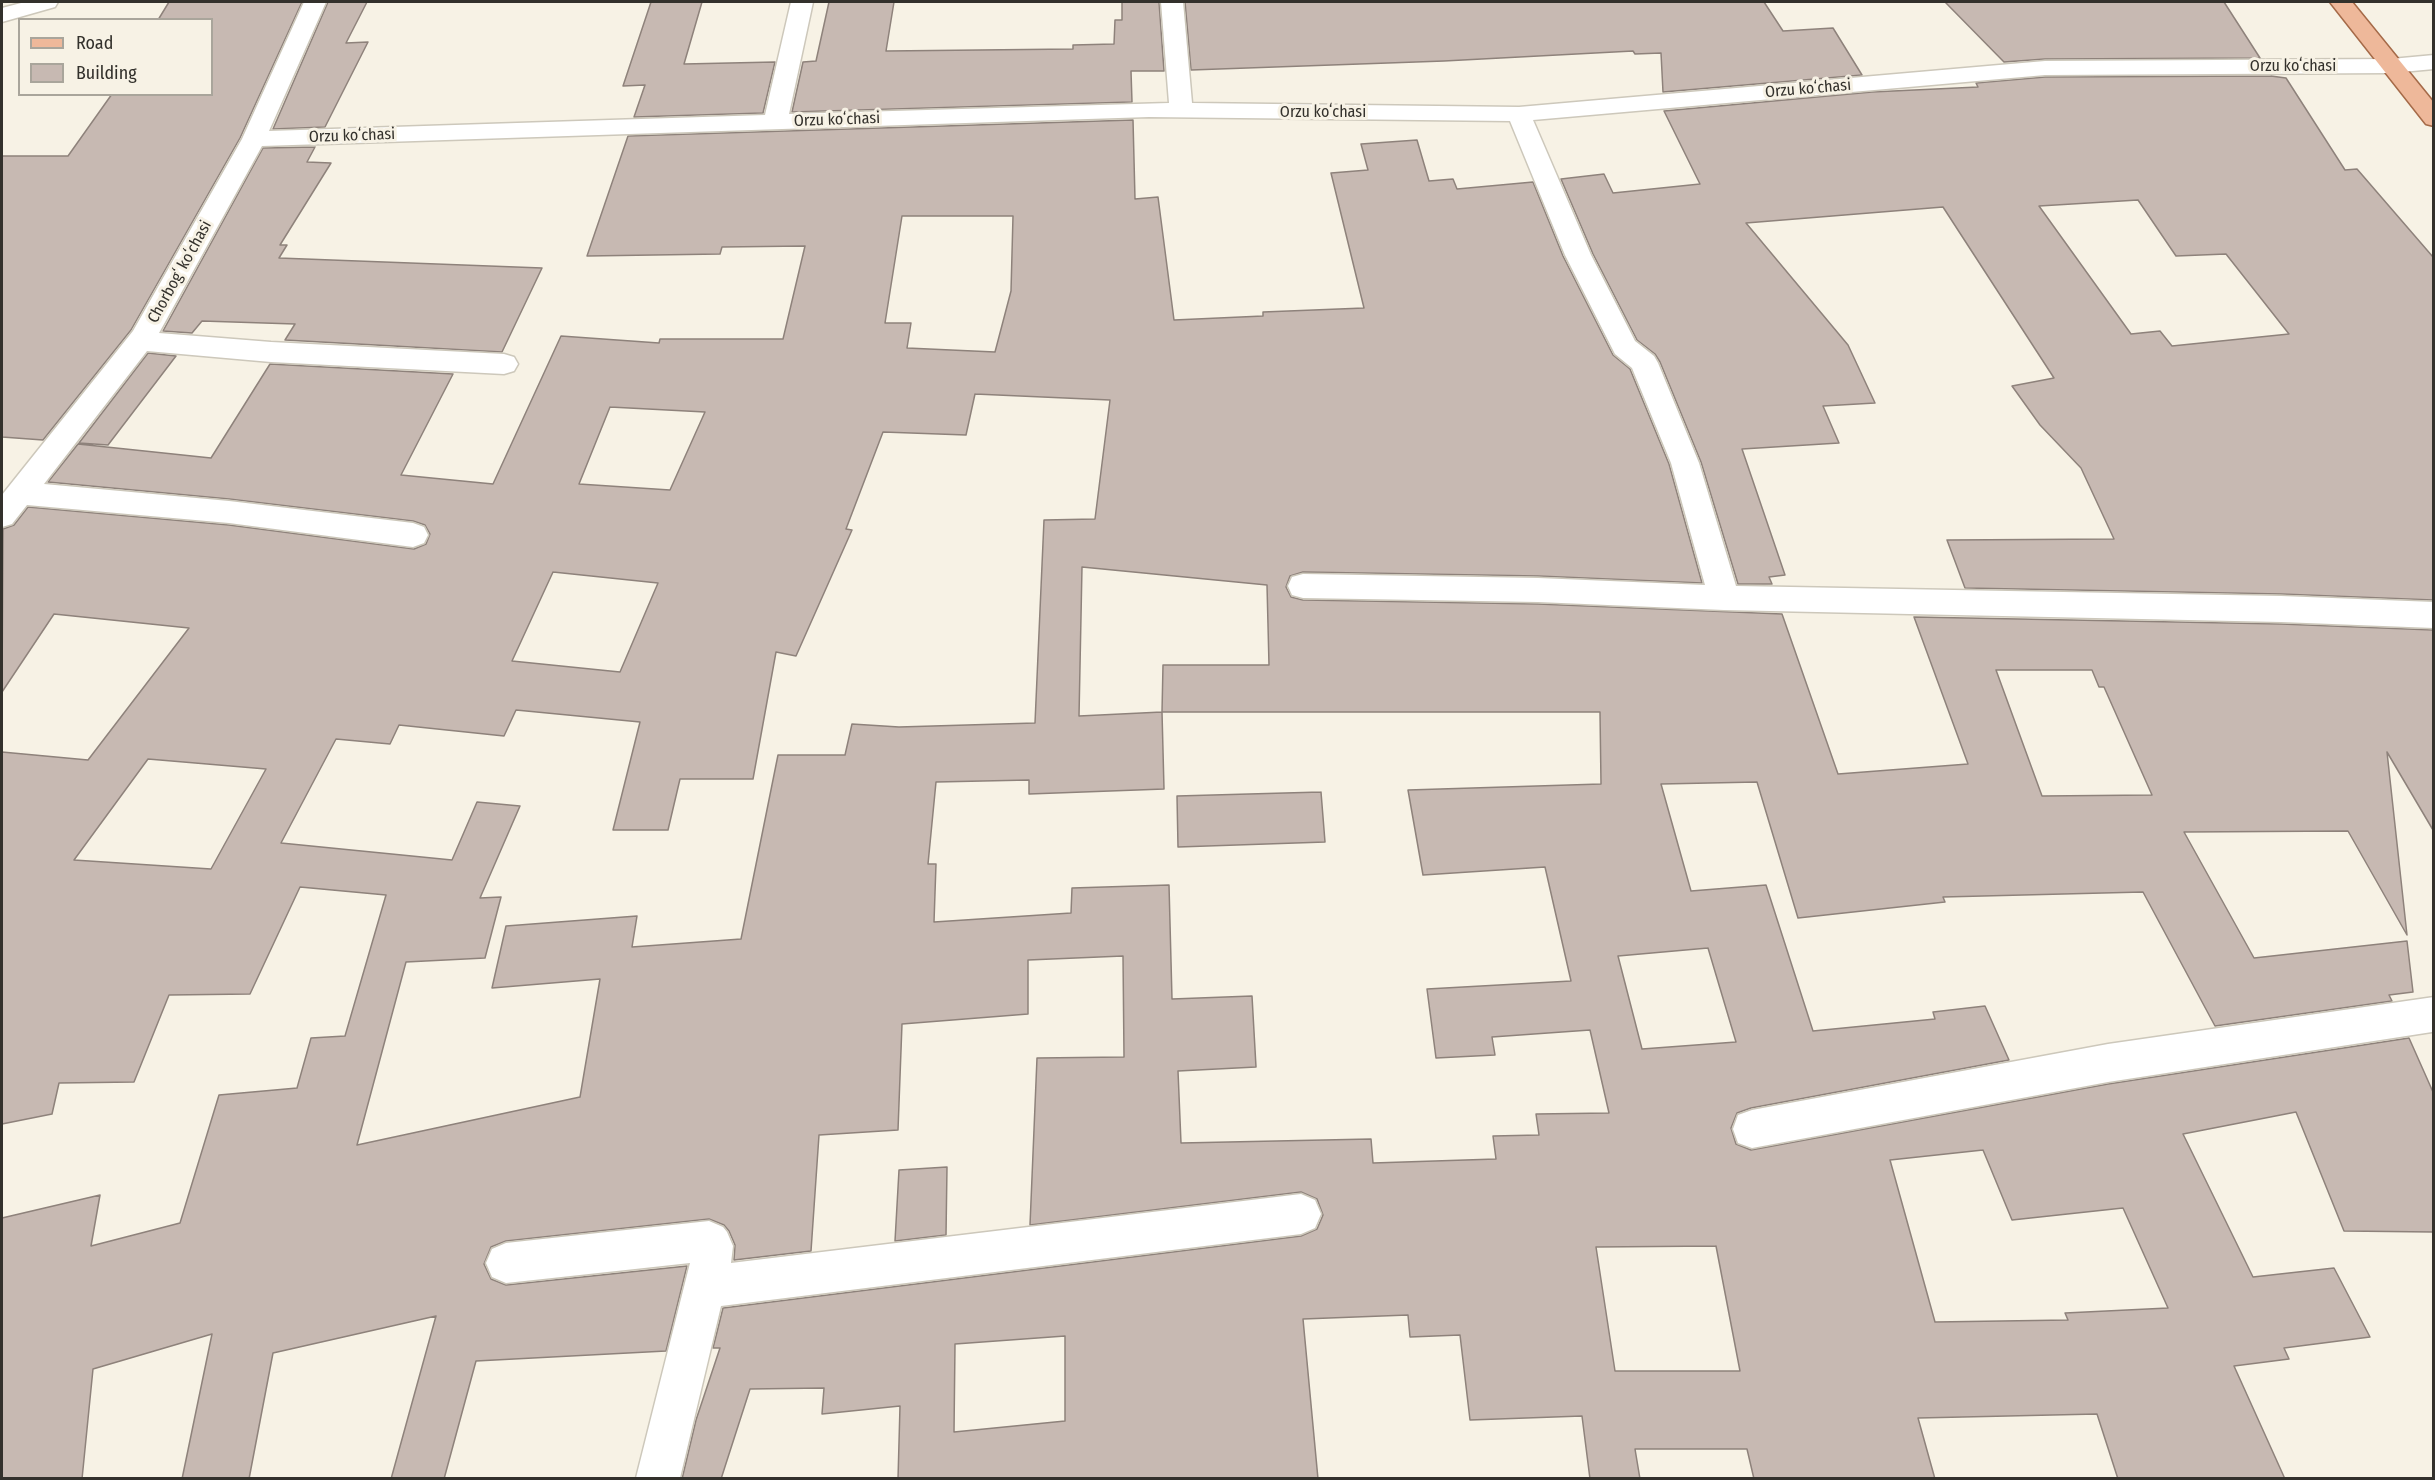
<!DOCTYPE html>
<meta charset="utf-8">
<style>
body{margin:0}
#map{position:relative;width:2435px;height:1480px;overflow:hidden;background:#f7f2e5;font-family:"Fira Sans Condensed",sans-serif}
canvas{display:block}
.frame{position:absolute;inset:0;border:3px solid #33312c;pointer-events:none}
.legend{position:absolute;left:18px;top:18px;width:195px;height:78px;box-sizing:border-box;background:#f7f2e5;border:2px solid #a9a59b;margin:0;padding:8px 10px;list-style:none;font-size:18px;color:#33312c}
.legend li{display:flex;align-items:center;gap:12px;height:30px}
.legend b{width:30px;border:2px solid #a9a59b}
</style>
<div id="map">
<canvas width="2435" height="1480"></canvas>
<div class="frame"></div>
<ul class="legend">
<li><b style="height:8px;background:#eeb89a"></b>Road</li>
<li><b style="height:16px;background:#c7b9b2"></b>Building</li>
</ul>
</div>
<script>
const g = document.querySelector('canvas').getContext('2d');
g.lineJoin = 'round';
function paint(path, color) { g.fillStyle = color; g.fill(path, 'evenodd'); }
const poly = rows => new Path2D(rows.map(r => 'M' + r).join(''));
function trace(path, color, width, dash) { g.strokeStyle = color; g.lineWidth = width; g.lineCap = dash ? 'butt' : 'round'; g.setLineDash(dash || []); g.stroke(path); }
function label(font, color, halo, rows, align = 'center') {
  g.font = font + ' "Fira Sans Condensed",sans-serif'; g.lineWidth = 6; g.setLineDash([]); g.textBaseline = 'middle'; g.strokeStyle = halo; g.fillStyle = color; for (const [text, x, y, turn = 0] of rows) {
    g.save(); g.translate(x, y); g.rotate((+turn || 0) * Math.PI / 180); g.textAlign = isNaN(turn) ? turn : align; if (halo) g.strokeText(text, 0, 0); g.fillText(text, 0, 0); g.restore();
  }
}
const building = poly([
 [169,2,302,2,240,138,131,330,43,440,2,437,2,156,68,156,112,94,212,94,212,20,158,20,169,2],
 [328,2,367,2,346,43,368,42,325,127,273,129,328,2],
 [651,2,702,2,684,64,775,62,763,113,634,117,645,85,623,86,651,2],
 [829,2,894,2,886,51,1073,49,1073,45,1114,44,1115,20,1122,20,1122,2,1159,2,1164,71,1131,71,1132,102,792,112,803,62,816,61,829,2],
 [1185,2,1764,2,1783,31,1833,28,1862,75,1663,92,1661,53,1635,54,1633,51,1444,61,1191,70,1185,2],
 [1945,2,2224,2,2260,58,2045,59,2004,62,1945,2],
 [2271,76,2286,78,2345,170,2357,169,2433,257,2433,600,2281,594,1965,588,1947,540,2114,539,2081,468,2040,425,2012,386,2054,378,1943,207,1746,223,1848,345,1875,403,1823,406,1839,443,1742,449,1785,575,1769,577,1772,584,1738,584,1701,462,1660,362,1655,354,1637,340,1593,254,1561,179,1604,174,1613,193,1700,184,1664,111,1872,92,1978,87,1976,83,2045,77,2271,76],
 [2138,200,2176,256,2226,254,2289,334,2172,346,2160,331,2131,334,2039,206,2138,200],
 [1133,120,1135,199,1158,197,1174,320,1263,316,1263,312,1364,308,1331,173,1368,170,1361,144,1417,140,1429,181,1453,179,1457,189,1533,182,1563,256,1613,355,1630,369,1669,464,1702,583,1538,576,1303,572,1290,576,1286,587,1291,597,1303,600,1538,604,1782,614,1838,774,1968,764,1914,617,2281,624,2433,630,2433,830,2387,752,2407,935,2348,831,2184,832,2254,958,2407,941,2413,992,2389,995,2392,1001,2215,1026,2143,892,1943,897,1945,902,1798,918,1757,782,1661,784,1691,891,1766,885,1813,1031,1935,1019,1933,1012,1985,1006,2009,1060,1751,1108,1737,1113,1731,1128,1736,1144,1751,1150,2108,1084,2409,1038,2433,1092,2433,1232,2344,1231,2296,1112,2183,1134,2253,1277,2334,1268,2370,1337,2284,1348,2289,1359,2234,1366,2285,1479,2118,1479,2097,1414,1918,1418,1935,1479,1754,1479,1747,1449,1635,1449,1640,1479,1590,1479,1582,1416,1470,1420,1460,1335,1410,1337,1408,1315,1303,1319,1318,1479,898,1479,900,1406,822,1414,824,1388,750,1389,721,1479,682,1479,696,1420,720,1348,713,1348,723,1308,1301,1236,1317,1229,1323,1215,1317,1199,1301,1192,1030,1225,1037,1058,1124,1057,1123,956,1028,960,1028,1014,902,1024,898,1130,819,1135,811,1251,734,1260,735,1245,729,1231,724,1225,709,1219,506,1241,491,1247,484,1264,491,1279,506,1285,687,1266,666,1351,476,1361,444,1479,391,1479,436,1316,273,1353,249,1479,182,1479,212,1334,93,1369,82,1479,2,1479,2,1218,100,1195,91,1246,180,1223,219,1095,297,1088,311,1038,345,1036,386,895,300,887,250,994,169,995,134,1082,59,1083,52,1114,2,1124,2,752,88,760,189,628,54,614,2,692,3,529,14,525,28,507,229,525,414,549,426,544,430,534,425,525,413,521,229,499,48,482,78,444,211,458,270,364,453,374,401,475,493,484,561,336,659,343,660,339,783,339,805,246,722,247,720,254,587,256,628,136,1133,120],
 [902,216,1013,216,1011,291,995,352,907,348,911,323,885,323,902,216],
 [975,394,1110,400,1095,519,1044,520,1035,723,899,727,852,724,845,755,778,755,741,939,632,947,637,916,506,926,492,988,600,979,580,1097,357,1145,406,962,485,958,501,897,480,898,520,806,477,802,452,860,281,843,336,739,390,744,399,725,504,736,516,710,640,722,613,830,668,830,680,779,753,779,776,652,796,656,852,530,846,529,883,432,966,435,975,394],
 [610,407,705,412,670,490,579,484,610,407],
 [1082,567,1267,585,1269,665,1163,665,1162,712,1079,716,1082,567],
 [553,572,658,583,620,672,512,661,553,572],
 [1996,670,2092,670,2099,687,2104,687,2152,795,2042,796,1996,670],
 [1162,712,1600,712,1601,784,1408,790,1423,875,1545,867,1571,981,1427,989,1436,1058,1495,1055,1492,1037,1590,1030,1609,1113,1536,1114,1539,1135,1493,1136,1496,1159,1373,1163,1371,1139,1181,1143,1178,1071,1256,1067,1252,996,1172,999,1169,885,1072,888,1071,913,934,922,936,864,928,864,936,782,1029,780,1029,794,1164,789,1162,712],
 [148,759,266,769,211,869,74,860,148,759],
 [1708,948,1736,1042,1642,1049,1618,956,1708,948],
 [1983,1150,2012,1220,2123,1208,2168,1308,2065,1313,2068,1320,1935,1322,1890,1160,1983,1150],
 [1716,1246,1740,1371,1615,1371,1596,1247,1716,1246],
 [1065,1336,1065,1421,954,1432,955,1344,1065,1336],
 [315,147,307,162,331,163,280,245,287,245,279,258,542,268,502,352,285,340,295,324,202,321,192,333,163,331,263,148,315,147],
 [148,353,176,356,108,445,79,443,148,353],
 [1321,792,1325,842,1178,847,1177,796,1321,792],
 [947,1167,946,1235,895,1241,899,1170,947,1167]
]);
paint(building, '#c7b9b2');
trace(building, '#8e827b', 1.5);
const minor = poly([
 [25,2,58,2,55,7,2,22,2,8,25,2],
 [304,2,326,2,269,131,765,115,791,2,813,2,789,114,1169,103,1161,2,1183,2,1192,103,1519,107,2045,61,2391,59,2434,55,2434,69,2391,73,2045,75,1533,120,1591,255,1635,341,1654,356,1658,363,1699,463,1736,586,2281,596,2434,602,2434,628,2281,622,1724,610,1538,602,1303,598,1292,595,1288,586,1292,577,1303,574,1538,578,1705,585,1671,463,1632,368,1615,354,1565,255,1510,121,1149,117,262,146,159,333,271,342,504,354,514,357,518,364,514,371,504,374,271,362,147,351,44,484,229,501,413,523,424,527,428,535,424,543,413,547,229,523,27,505,12,524,2,527,2,495,133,331,242,139,304,2],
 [2434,997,2432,1032,2108,1082,1752,1148,1738,1143,1733,1129,1738,1115,1752,1110,2108,1044,2434,997],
 [1301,1194,1315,1200,1321,1214,1315,1228,1301,1234,721,1306,680,1478,636,1478,690,1263,506,1283,492,1277,486,1263,492,1249,506,1243,709,1221,723,1227,727,1232,733,1246,731,1263,1301,1194]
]);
const major = poly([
 [2330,2,2352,2,2434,103,2434,126,2426,124,2330,2]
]);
trace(minor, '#cdc8bb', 3);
trace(major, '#a56a48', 3);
paint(minor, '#fff');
paint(major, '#eeb89a');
label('16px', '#33312c', '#f7f2e5', [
 ["Orzu koʻchasi",2293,67],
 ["Orzu koʻchasi",1808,89,-5],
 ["Orzu koʻchasi",1323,113],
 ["Orzu koʻchasi",837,120,-2],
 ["Orzu koʻchasi",352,136,-2],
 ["Chorbogʻ koʻchasi",180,272,-61]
]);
</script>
